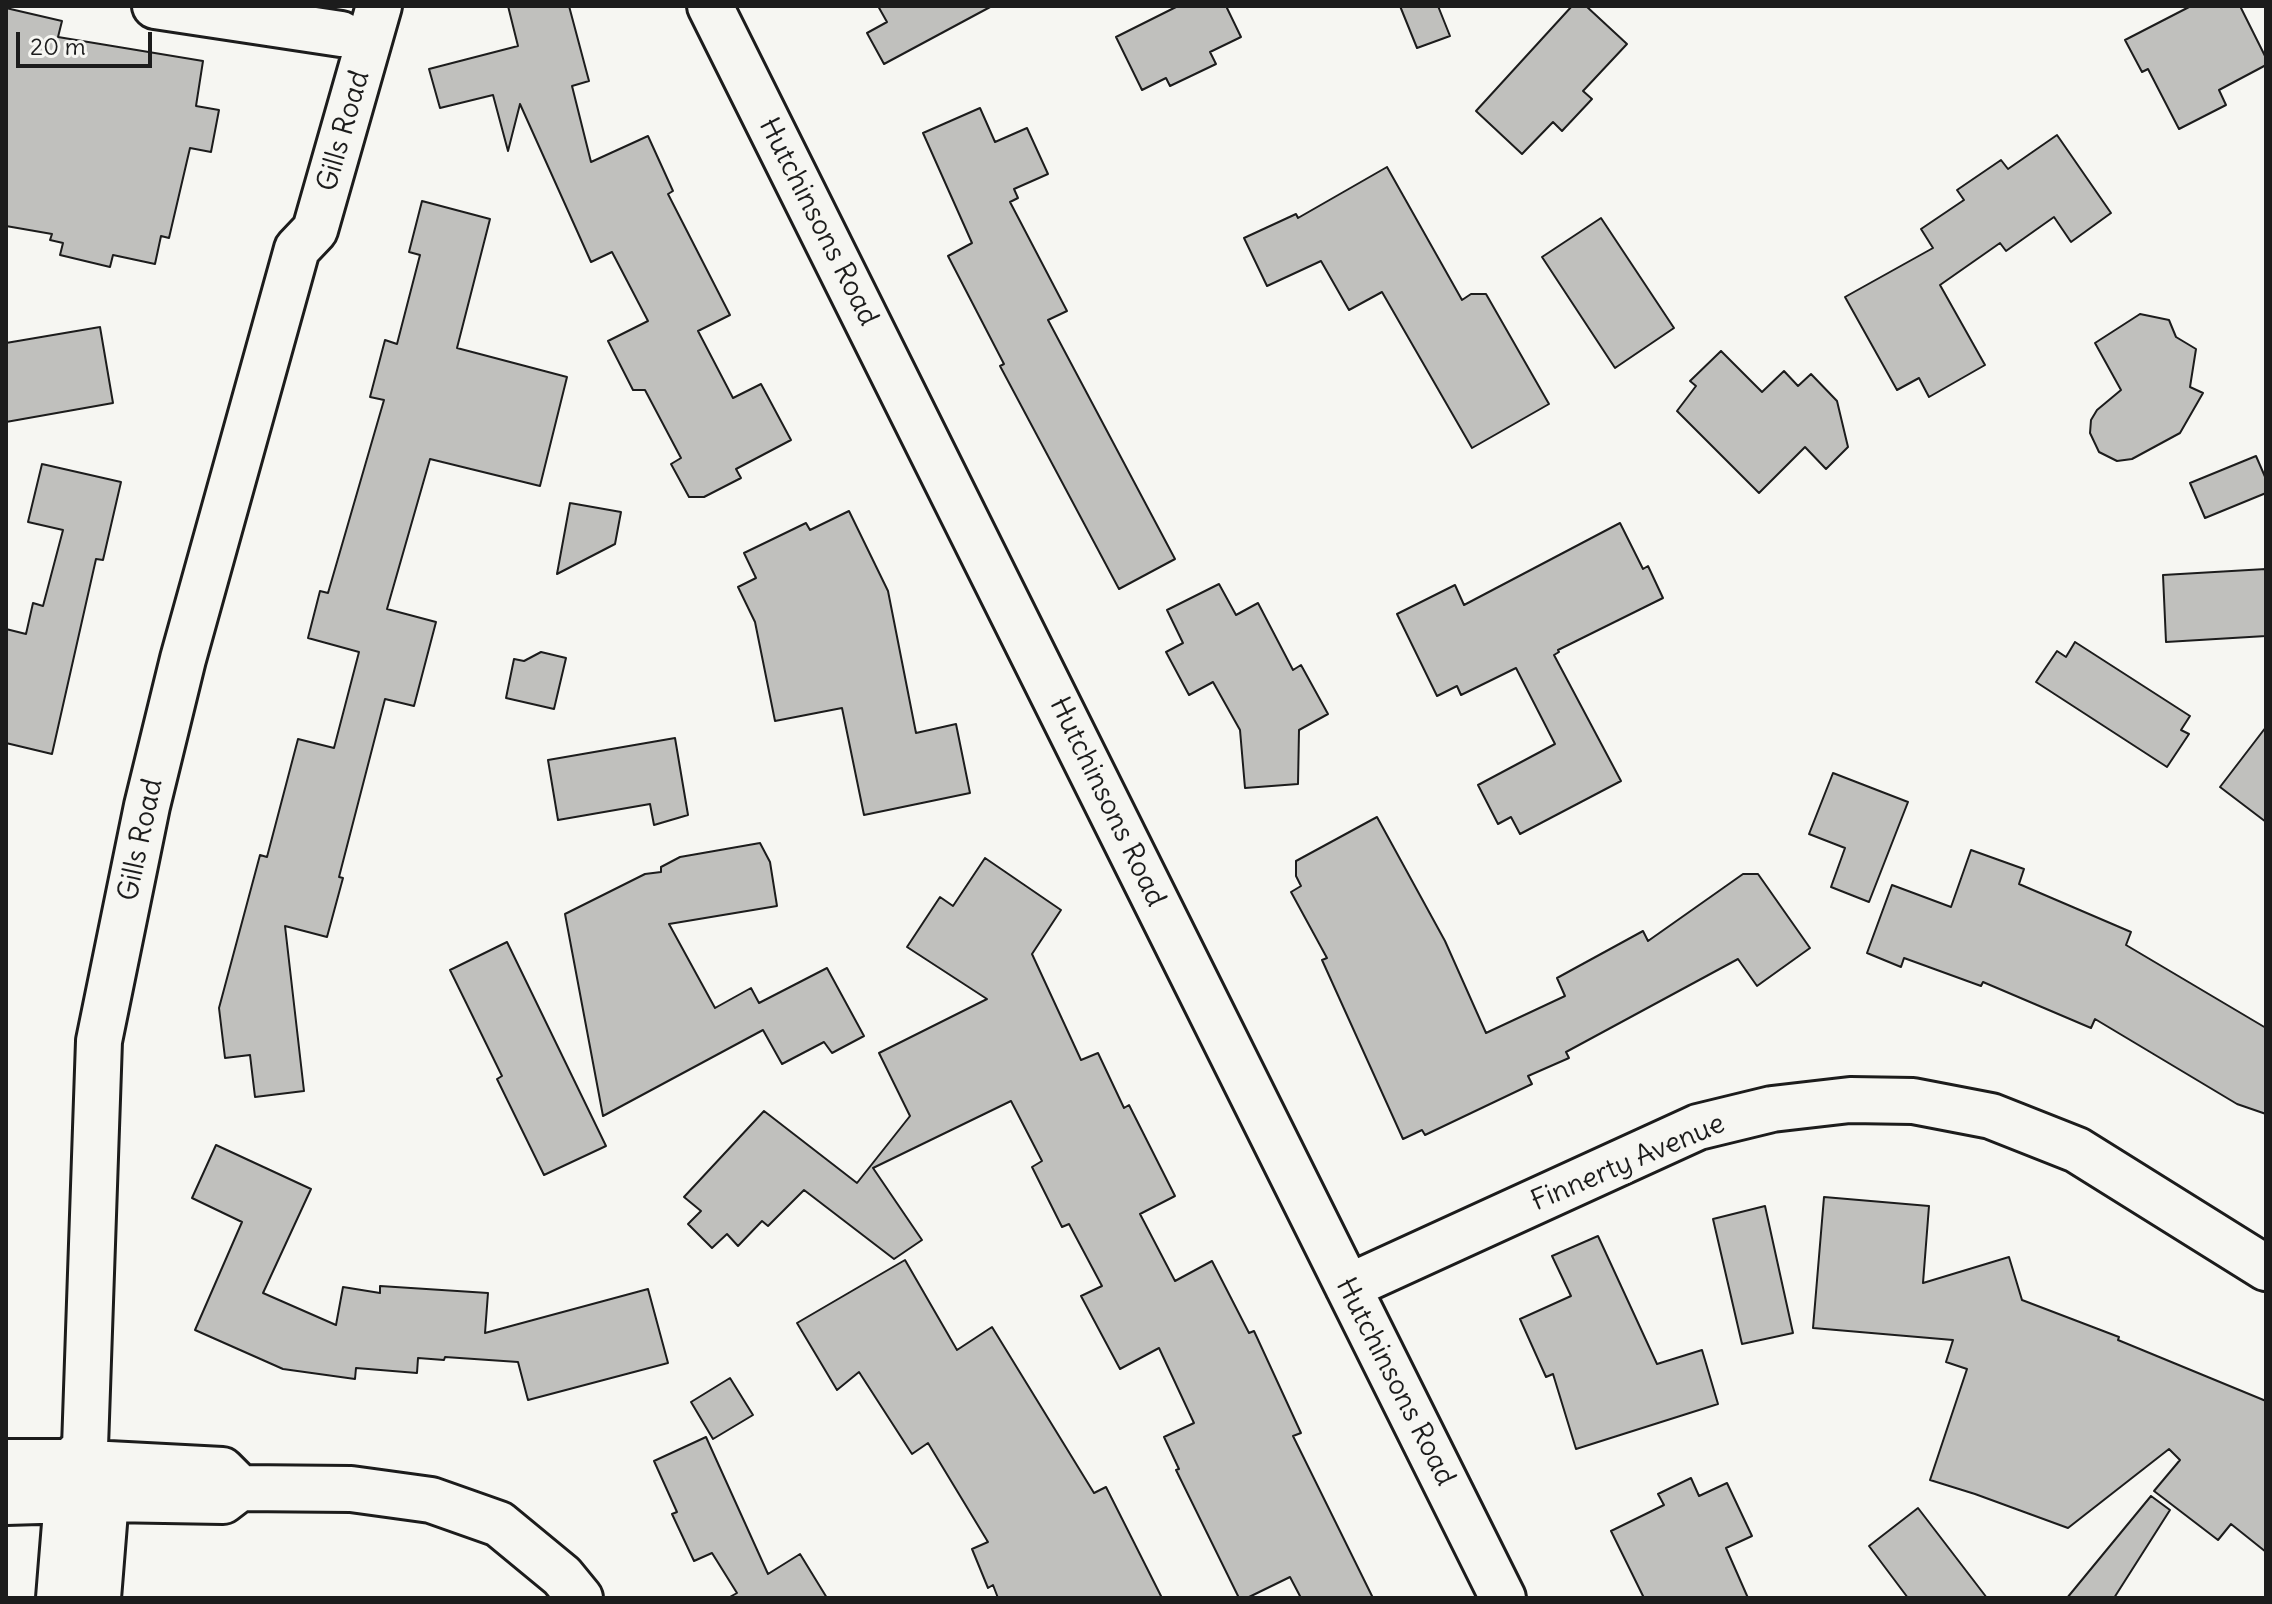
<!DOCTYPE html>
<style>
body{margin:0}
#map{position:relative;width:2272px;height:1604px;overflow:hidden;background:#f6f6f2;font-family:Delius,sans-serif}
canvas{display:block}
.frame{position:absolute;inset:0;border:8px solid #1c1c1c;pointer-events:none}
.scale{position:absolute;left:16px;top:32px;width:136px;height:36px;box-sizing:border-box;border:4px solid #1c1c1c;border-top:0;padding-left:10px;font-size:24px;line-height:28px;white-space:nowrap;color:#1c1c1c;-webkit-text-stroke:6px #f6f6f2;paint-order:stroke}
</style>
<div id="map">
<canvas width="2272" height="1604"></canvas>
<div class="frame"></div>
<div class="scale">20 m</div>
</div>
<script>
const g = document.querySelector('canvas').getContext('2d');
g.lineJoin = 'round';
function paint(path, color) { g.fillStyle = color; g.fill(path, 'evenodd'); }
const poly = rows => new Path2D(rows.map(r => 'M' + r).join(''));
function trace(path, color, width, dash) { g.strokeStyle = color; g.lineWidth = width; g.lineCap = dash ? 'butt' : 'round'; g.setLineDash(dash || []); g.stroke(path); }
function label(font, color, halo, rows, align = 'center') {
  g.font = font + ' Delius,sans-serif'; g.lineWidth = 8; g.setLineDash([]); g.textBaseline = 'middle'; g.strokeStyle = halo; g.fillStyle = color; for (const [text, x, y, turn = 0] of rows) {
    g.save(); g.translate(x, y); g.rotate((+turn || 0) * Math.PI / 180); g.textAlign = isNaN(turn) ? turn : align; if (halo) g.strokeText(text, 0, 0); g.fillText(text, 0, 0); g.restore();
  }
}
const building = poly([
 [508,6,569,6,589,81,572,86,591,162,648,136,673,191,668,194,730,315,698,331,733,398,761,384,791,440,736,469,741,478,704,497,689,497,671,464,681,458,645,390,633,390,608,341,648,321,612,252,591,262,520,104,508,151,493,95,440,108,429,69,518,46,508,6],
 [878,6,992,6,884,64,867,33,887,22,878,6],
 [1178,6,1226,6,1241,37,1210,52,1216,64,1170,86,1166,78,1142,90,1116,37,1178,6],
 [1400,6,1438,6,1450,36,1417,48,1400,6],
 [1572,6,1586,6,1627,44,1583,91,1592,99,1562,131,1553,122,1522,154,1476,111,1572,6],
 [2191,6,2240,6,2266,58,2266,65,2219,90,2226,105,2179,129,2148,69,2142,72,2125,40,2191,6],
 [6,8,62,21,58,37,203,61,196,106,219,110,211,152,190,148,169,238,161,236,155,264,113,255,110,267,60,255,63,243,50,240,52,234,6,226,6,8],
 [980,108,995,142,1027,128,1048,174,1014,189,1018,198,1010,202,1067,311,1048,320,1175,559,1119,589,1000,366,1004,364,948,256,972,243,923,133,980,108],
 [2057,135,2111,213,2071,242,2054,217,2006,251,2000,243,1940,285,1985,365,1929,397,1919,378,1897,390,1845,297,1933,248,1921,229,1964,200,1957,190,2001,160,2008,169,2057,135],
 [1387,167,1462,300,1471,294,1486,294,1549,404,1472,448,1382,292,1349,310,1321,261,1267,286,1244,238,1296,214,1298,218,1387,167],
 [422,201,490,219,457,348,567,377,540,486,430,459,387,609,436,622,414,706,385,699,339,877,343,878,327,937,285,926,304,1091,255,1097,250,1055,225,1058,219,1008,260,855,267,857,298,739,334,748,359,652,308,638,320,591,328,593,384,400,370,397,385,340,397,344,420,255,409,252,422,201],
 [1601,218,1674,328,1615,368,1542,257,1601,218],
 [2140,314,2169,320,2176,337,2196,349,2190,387,2203,393,2180,433,2132,459,2117,461,2099,452,2090,433,2091,420,2097,410,2121,390,2095,343,2140,314],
 [100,327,113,403,6,422,6,343,100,327],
 [1721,351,1762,392,1784,371,1798,386,1811,374,1837,401,1848,447,1826,469,1805,447,1759,493,1677,411,1696,386,1690,381,1721,351],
 [2256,456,2266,479,2266,493,2205,518,2190,483,2256,456],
 [42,464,121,482,103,560,96,559,52,754,6,743,6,629,26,634,33,603,43,606,63,530,28,522,42,464],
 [570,503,621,512,615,544,557,574,570,503],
 [849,511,888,591,916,733,956,724,970,793,864,815,842,708,775,721,755,622,738,587,756,578,744,553,806,523,810,530,849,511],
 [1620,523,1643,569,1648,566,1663,598,1558,650,1559,652,1554,655,1621,781,1520,834,1511,817,1498,824,1478,785,1555,744,1516,668,1461,695,1457,686,1437,696,1397,614,1455,585,1464,605,1620,523],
 [2266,569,2266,636,2166,642,2163,575,2266,569],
 [1219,584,1236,615,1258,603,1293,670,1301,665,1328,714,1299,730,1298,784,1245,788,1240,730,1213,682,1189,695,1166,652,1183,643,1167,610,1219,584],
 [2075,642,2190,716,2181,730,2189,734,2167,767,2036,682,2057,651,2066,657,2075,642],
 [541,652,566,658,554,709,506,698,514,659,524,661,541,652],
 [2266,727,2266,822,2220,787,2266,727],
 [675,738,688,815,654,825,650,804,558,820,548,760,675,738],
 [1833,773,1908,802,1869,902,1831,887,1845,848,1809,834,1833,773],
 [1377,817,1445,941,1486,1033,1565,996,1557,978,1643,931,1648,941,1743,874,1758,874,1810,948,1757,986,1738,959,1566,1052,1569,1058,1528,1076,1532,1084,1425,1135,1422,1130,1403,1139,1322,960,1327,958,1291,892,1301,886,1296,876,1296,861,1377,817],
 [760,843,770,862,777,906,669,924,715,1008,751,988,759,1003,827,968,864,1036,832,1053,824,1042,782,1064,763,1030,603,1116,565,914,645,874,661,872,661,867,680,857,760,843],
 [1971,850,2024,869,2019,884,2131,932,2126,945,2266,1028,2266,1114,2237,1104,2095,1019,2091,1028,1983,982,1981,986,1904,958,1901,967,1867,953,1892,885,1951,907,1971,850],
 [985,858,1061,910,1032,954,1081,1060,1098,1053,1124,1108,1129,1105,1175,1196,1140,1214,1175,1281,1212,1261,1249,1333,1254,1331,1301,1433,1293,1436,1373,1598,1301,1598,1290,1577,1247,1598,1239,1598,1176,1470,1179,1469,1164,1437,1194,1423,1159,1348,1120,1369,1081,1296,1102,1286,1069,1224,1062,1227,1032,1167,1042,1161,1011,1101,873,1168,922,1240,894,1259,804,1190,768,1226,762,1221,738,1246,727,1234,712,1248,688,1224,701,1211,684,1197,764,1111,857,1183,910,1116,879,1053,987,999,907,947,940,897,953,906,985,858],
 [507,942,606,1146,544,1175,497,1079,502,1076,450,970,507,942],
 [216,1145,311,1189,263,1293,336,1325,343,1287,380,1293,380,1286,488,1293,485,1333,648,1289,668,1363,528,1400,518,1362,445,1357,444,1360,418,1358,417,1373,356,1368,355,1379,283,1369,195,1330,242,1222,192,1198,216,1145],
 [1824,1197,1929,1206,1923,1283,2009,1257,2022,1300,2119,1337,2118,1340,2266,1401,2266,1552,2231,1524,2218,1540,2154,1491,2180,1460,2169,1449,2068,1528,1975,1494,1930,1480,1967,1369,1946,1362,1953,1340,1813,1328,1824,1197],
 [1765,1206,1793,1333,1742,1344,1713,1219,1765,1206],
 [1598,1236,1657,1364,1702,1350,1718,1404,1576,1449,1553,1374,1546,1377,1520,1319,1571,1296,1552,1256,1598,1236],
 [905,1260,957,1350,992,1327,1094,1493,1106,1487,1162,1598,998,1598,993,1585,988,1588,972,1549,988,1542,928,1443,912,1454,859,1372,837,1390,797,1323,905,1260],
 [730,1378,753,1415,713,1439,691,1402,730,1378],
 [706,1437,768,1574,800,1554,827,1598,728,1598,737,1593,712,1553,694,1561,672,1514,677,1512,654,1461,706,1437],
 [1691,1478,1699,1496,1727,1483,1752,1536,1726,1548,1748,1598,1644,1598,1611,1531,1664,1505,1658,1494,1691,1478],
 [2151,1496,2170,1510,2114,1598,2067,1598,2151,1496],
 [1918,1508,1987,1598,1908,1598,1869,1546,1918,1508]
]);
paint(building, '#c0c0bd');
trace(building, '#1c1c1c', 2);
const minor = poly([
 [155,6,341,34],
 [710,6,1503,1598],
 [1348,1287,1698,1127,1772,1109,1850,1100,1913,1101,1991,1116,2077,1150,2266,1268],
 [6,1462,70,1462,222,1470,240,1488],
 [6,1502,106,1499,223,1501,240,1488,351,1489,431,1500,499,1524,562,1576,580,1598],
 [59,1598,70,1462,85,1447,99,1041,147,806,183,659,297,249,315,230,379,6],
 [98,1598,106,1499,105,1468]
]);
trace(minor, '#1c1c1c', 50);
trace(minor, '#f6f6f2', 44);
label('28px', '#1c1c1c', '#f6f6f2', [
 ["Gills Road",344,131,-74],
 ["Hutchinsons Road",818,222,63],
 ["Hutchinsons Road",1107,802,64],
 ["Gills Road",141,840,-78],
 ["Finnerty Avenue",1628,1163,-23],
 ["Hutchinsons Road",1395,1382,63]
]);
</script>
